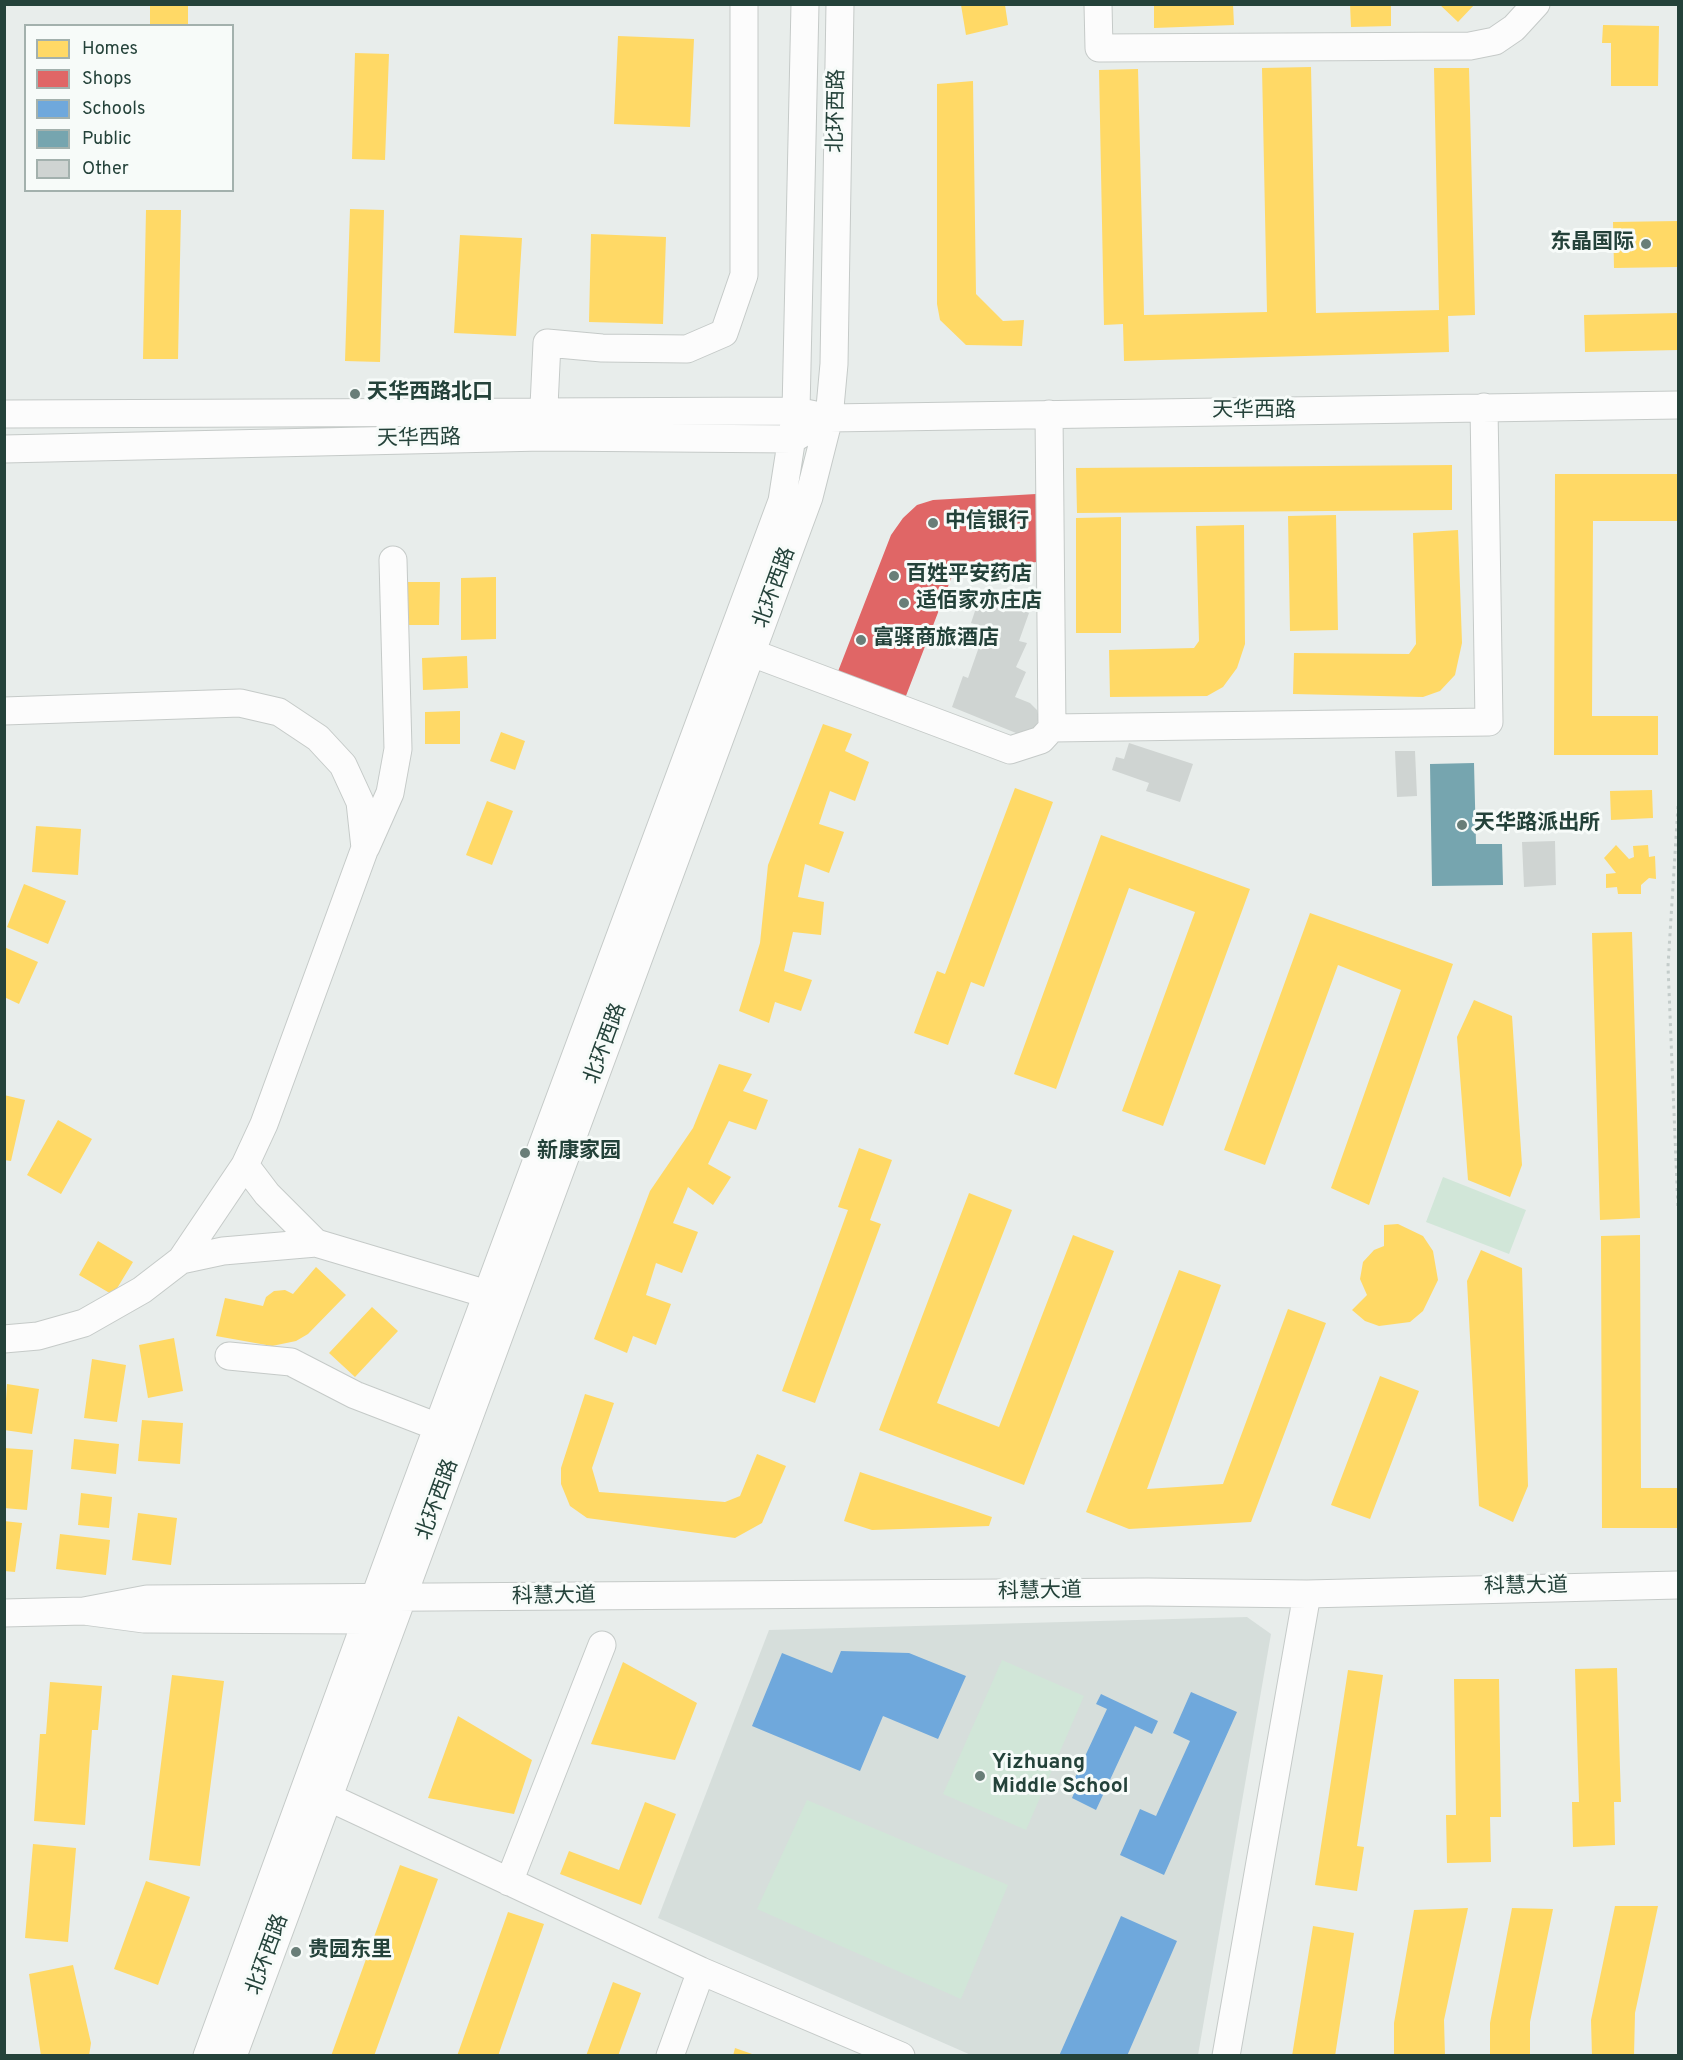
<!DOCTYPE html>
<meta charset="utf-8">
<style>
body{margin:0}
#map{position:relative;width:1683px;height:2060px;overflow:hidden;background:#e8edeb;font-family:Overpass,sans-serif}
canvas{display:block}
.frame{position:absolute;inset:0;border:6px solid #24423a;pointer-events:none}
.legend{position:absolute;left:24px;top:24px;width:210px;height:168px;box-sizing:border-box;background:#f7fbf9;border:2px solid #a3b1ad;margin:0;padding:8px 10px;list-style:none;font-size:18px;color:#24423a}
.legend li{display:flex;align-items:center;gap:12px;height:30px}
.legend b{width:30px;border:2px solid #a3b1ad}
</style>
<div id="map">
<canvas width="1683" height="2060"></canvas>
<div class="frame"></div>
<ul class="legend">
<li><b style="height:16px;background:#ffd966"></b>Homes</li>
<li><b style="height:16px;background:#e06666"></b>Shops</li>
<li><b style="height:16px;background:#6fa8dc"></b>Schools</li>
<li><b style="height:16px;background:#76a5af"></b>Public</li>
<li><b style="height:16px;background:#cfd4d2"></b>Other</li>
</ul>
</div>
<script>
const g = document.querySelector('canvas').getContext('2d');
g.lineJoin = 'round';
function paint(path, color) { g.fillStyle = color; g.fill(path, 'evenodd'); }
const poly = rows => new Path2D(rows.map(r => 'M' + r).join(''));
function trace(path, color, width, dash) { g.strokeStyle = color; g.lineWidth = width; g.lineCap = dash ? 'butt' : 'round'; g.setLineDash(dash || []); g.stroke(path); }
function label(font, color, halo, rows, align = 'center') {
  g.font = font + ' Overpass,"Noto Sans SC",sans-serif'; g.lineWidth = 6; g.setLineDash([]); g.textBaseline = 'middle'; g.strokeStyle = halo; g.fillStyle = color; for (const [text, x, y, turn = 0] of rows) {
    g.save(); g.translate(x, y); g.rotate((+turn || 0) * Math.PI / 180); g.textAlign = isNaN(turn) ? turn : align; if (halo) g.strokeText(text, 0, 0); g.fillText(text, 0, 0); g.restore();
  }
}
paint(poly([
 [1247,1617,1271,1634,1198,2055,971,2055,658,1918,769,1630]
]), '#d6dedb');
paint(poly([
 [1443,1177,1526,1210,1509,1254,1426,1222],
 [1002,1660,1084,1696,1026,1830,943,1794],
 [807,1800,1008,1885,961,1999,757,1909]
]), '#d1e6d8');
paint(poly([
 [1154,4,1233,4,1234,25,1154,28],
 [1350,4,1391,4,1391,26,1351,27],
 [1439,4,1475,4,1458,22],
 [150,5,188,5,188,26,150,26],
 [961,5,1005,5,1008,25,966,35],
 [1603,25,1659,26,1658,86,1611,86,1611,43,1602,43],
 [618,36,694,39,690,127,614,124],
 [355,53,389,54,385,160,352,159],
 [1311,67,1316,313,1439,310,1434,68,1469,68,1475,315,1448,316,1449,352,1124,361,1123,324,1104,325,1099,70,1138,69,1144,315,1267,312,1262,68],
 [973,81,976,294,1003,321,1024,320,1022,346,966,345,940,320,937,304,937,84],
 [350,209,384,210,380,362,345,361],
 [146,210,181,210,178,359,143,359],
 [1678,221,1678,267,1614,268,1613,222],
 [591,234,666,237,663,324,589,322],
 [460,235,522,238,516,336,454,333],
 [1678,313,1678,350,1585,352,1584,315],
 [1452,465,1452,510,1077,513,1076,468],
 [1555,474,1678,474,1678,521,1593,521,1592,716,1658,716,1658,755,1554,755],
 [1336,515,1338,630,1290,631,1288,516],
 [1121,517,1121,633,1076,633,1076,518],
 [1244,525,1245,644,1237,668,1223,687,1207,696,1110,697,1109,650,1194,648,1199,641,1196,526],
 [1458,530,1462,643,1455,675,1440,691,1423,697,1293,694,1294,653,1409,654,1416,644,1413,533],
 [496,577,496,639,461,640,461,578],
 [406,582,440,582,439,625,405,625],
 [467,656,468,688,423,690,422,658],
 [460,711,460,744,425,744,425,712],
 [823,724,852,734,845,751,869,762,855,801,830,791,819,824,844,832,829,873,805,864,798,897,824,902,821,935,793,932,784,971,812,980,801,1011,775,1002,769,1023,739,1011,760,943,768,865],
 [501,732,525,741,515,770,490,761],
 [1015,788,1053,802,984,987,971,982,948,1045,914,1033,937,971,945,974],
 [1652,790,1653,818,1611,820,1610,791],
 [487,801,513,811,492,865,466,855],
 [36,826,81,829,78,875,32,872],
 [1101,835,1250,889,1163,1126,1122,1111,1195,912,1129,888,1056,1089,1014,1074],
 [1616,845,1629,859,1634,857,1633,846,1648,845,1649,857,1655,856,1656,879,1649,878,1641,885,1641,894,1618,894,1617,887,1606,888,1606,874,1616,873,1604,858],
 [24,884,66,901,48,944,7,927],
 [1310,913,1453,964,1369,1205,1331,1188,1401,990,1338,965,1265,1165,1224,1150],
 [1632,932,1640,1218,1600,1220,1592,933],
 [4,947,38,962,19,1004,4,997],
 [1474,1000,1512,1016,1522,1165,1510,1197,1468,1180,1457,1037],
 [719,1064,752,1074,743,1091,768,1100,756,1130,729,1121,708,1164,731,1177,713,1205,688,1187,673,1223,698,1232,682,1273,656,1263,646,1295,671,1304,656,1345,633,1336,627,1353,594,1339,650,1191,693,1128],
 [4,1095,25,1100,11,1161,4,1160],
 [58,1120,92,1139,61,1194,27,1175],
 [859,1148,892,1160,870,1220,881,1224,815,1403,782,1391,848,1210,838,1207],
 [969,1193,1012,1210,937,1403,999,1427,1073,1235,1114,1251,1024,1485,879,1430],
 [1398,1224,1423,1236,1433,1251,1438,1280,1423,1311,1410,1322,1379,1326,1365,1321,1352,1310,1367,1295,1360,1279,1363,1262,1374,1250,1384,1246,1384,1225],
 [1640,1235,1641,1488,1678,1488,1678,1528,1602,1528,1601,1236],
 [98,1241,133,1262,113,1295,79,1275],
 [1481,1250,1522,1268,1528,1486,1513,1522,1479,1506,1467,1281],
 [316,1267,346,1295,308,1334,296,1341,272,1346,216,1336,225,1298,263,1306,266,1297,274,1291,285,1290,293,1294],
 [1179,1270,1221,1285,1147,1489,1223,1484,1288,1309,1326,1323,1251,1522,1129,1529,1086,1512],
 [372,1307,398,1331,355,1377,329,1353],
 [174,1338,183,1391,148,1398,139,1345],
 [92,1359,126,1365,117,1422,84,1418],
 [1380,1376,1419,1391,1370,1519,1331,1505],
 [7,1384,39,1389,32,1434,4,1430],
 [585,1394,614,1403,592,1468,599,1492,725,1502,740,1496,757,1454,786,1466,762,1523,735,1538,587,1518,570,1506,561,1484,561,1468],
 [142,1420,183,1423,180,1464,138,1461],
 [74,1439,119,1444,116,1474,71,1469],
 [4,1448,33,1450,27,1510,4,1508],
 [860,1472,992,1517,989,1526,872,1530,844,1521],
 [81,1493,112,1497,109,1528,78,1525],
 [138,1513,177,1518,171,1565,132,1560],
 [4,1521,22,1523,15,1572,4,1571],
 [60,1534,110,1540,106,1575,56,1569],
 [623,1662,697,1703,675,1760,591,1744],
 [1617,1668,1621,1802,1614,1802,1615,1845,1573,1847,1572,1802,1579,1802,1575,1669],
 [1348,1670,1383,1675,1357,1846,1364,1847,1357,1891,1315,1885],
 [172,1675,224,1681,200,1866,149,1860],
 [1454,1679,1499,1679,1501,1817,1490,1817,1491,1862,1447,1863,1446,1815,1456,1815],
 [50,1682,102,1686,98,1730,92,1730,85,1825,34,1821,40,1734,46,1734],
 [458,1716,532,1760,514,1814,428,1798],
 [645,1802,676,1814,641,1905,560,1874,569,1851,619,1870],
 [33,1844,76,1848,68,1942,25,1938],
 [400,1865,438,1879,374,2056,331,2056],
 [146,1881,190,1897,158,1985,114,1969],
 [1615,1906,1658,1906,1635,2013,1634,2056,1592,2056,1591,2020],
 [1468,1908,1444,2020,1445,2056,1394,2056,1394,2023,1414,1910],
 [1512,1908,1553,1909,1530,2022,1530,2056,1490,2056,1490,2023],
 [508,1912,544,1924,498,2056,457,2056],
 [1313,1926,1354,1933,1335,2056,1292,2056],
 [73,1965,91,2043,89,2056,41,2056,29,1974],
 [613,1982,641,1993,618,2056,586,2056],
 [735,2048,755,2055,755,2056,733,2056]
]), '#ffd966');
paint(poly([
 [1036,494,1037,562,954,571,904,701,837,674,891,535,903,518,917,505,933,500]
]), '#e06666');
paint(poly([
 [841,1651,909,1653,966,1676,938,1739,883,1716,860,1771,752,1726,782,1653,832,1673],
 [1191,1692,1237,1712,1164,1875,1120,1855,1140,1809,1156,1816,1190,1741,1173,1733],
 [1101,1694,1158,1721,1152,1734,1135,1726,1096,1810,1072,1798,1078,1784,1073,1782,1107,1709,1096,1704],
 [1121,1916,1177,1941,1127,2056,1059,2056]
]), '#6fa8dc');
paint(poly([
 [1474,763,1476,844,1502,844,1503,885,1432,886,1430,764]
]), '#76a5af');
paint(poly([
 [981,593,1029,613,1019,641,1027,643,1016,667,1026,672,1015,697,1030,703,1037,710,1039,718,1036,726,1021,735,952,707,963,676,968,678,980,644,973,642,978,625,971,623],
 [1129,743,1193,764,1180,802,1146,791,1149,783,1112,770,1116,757,1124,759],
 [1395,751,1415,751,1417,796,1397,797],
 [1555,841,1556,885,1524,887,1522,842]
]), '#cfd4d2');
const minor = poly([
 [1098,4,1099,48,1470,46,1495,41,1514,28,1536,4],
 [4,414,796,411,829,418,1678,405],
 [1049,414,1052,728],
 [543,427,547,343,602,348,687,349,724,333,744,275,744,4],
 [4,449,543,437,793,439,808,430],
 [752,653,1010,750,1041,740,1052,728,1489,722,1484,407],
 [4,711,240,703,279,712,318,738,343,765,360,802,365,848,264,1124,245,1165,181,1260,142,1290,84,1323,38,1336,4,1339],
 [366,847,390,793,398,749,393,560],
 [316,1243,487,1294],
 [181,1260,223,1251,316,1243,267,1194,245,1165],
 [229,1356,291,1362,355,1395,438,1427],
 [84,1611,147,1599,1148,1592,1307,1594,1678,1585],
 [4,1613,84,1611,144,1619,367,1620,380,1612],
 [328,1797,701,1971,901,2056],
 [509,1882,602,1645],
 [207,2056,403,1520,782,501,796,411,805,4],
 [233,2056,809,497,829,418,834,364,840,4],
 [670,2056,701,1971],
 [1226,2056,1307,1594]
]);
trace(minor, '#c5cac8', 29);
trace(poly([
 [1678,806,1668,966,1678,1210]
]), '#c3ccca', 3, [3, 4.5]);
trace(minor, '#fcfcfc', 27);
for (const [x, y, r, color] of [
 [1646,244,6,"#697e78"],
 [355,394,6,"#697e78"],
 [933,523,6,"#697e78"],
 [894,576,6,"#697e78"],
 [904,603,6,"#697e78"],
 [861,640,6,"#697e78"],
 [1462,825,6,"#697e78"],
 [525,1153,6,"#697e78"],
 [980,1776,6,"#697e78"],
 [296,1952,6,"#697e78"]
]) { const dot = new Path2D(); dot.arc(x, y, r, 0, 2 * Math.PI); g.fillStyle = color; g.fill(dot); trace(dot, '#f7fbf9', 2); }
label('21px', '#24423a', '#f7fbf9', [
 ["北环西路",838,111,-89],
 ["天华西路",1254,412],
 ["天华西路",419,440,-1],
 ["北环西路",776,588,-70],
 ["北环西路",607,1044,-70],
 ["北环西路",439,1500,-70],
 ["科慧大道",1526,1588,-1],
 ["科慧大道",1040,1593,-1],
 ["科慧大道",554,1598,-1],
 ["北环西路",269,1955,-70]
]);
label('bold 21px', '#24423a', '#f7fbf9', [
 ["东晶国际",1634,244,"right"],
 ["天华西路北口",367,394],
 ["中信银行",945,523],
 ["百姓平安药店",906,576],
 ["适佰家亦庄店",916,603],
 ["富驿商旅酒店",873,640],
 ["天华路派出所",1474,825],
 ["新康家园",537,1153],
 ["Yizhuang",992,1764],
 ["Middle School",992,1788],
 ["贵园东里",308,1952]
], 'left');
</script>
